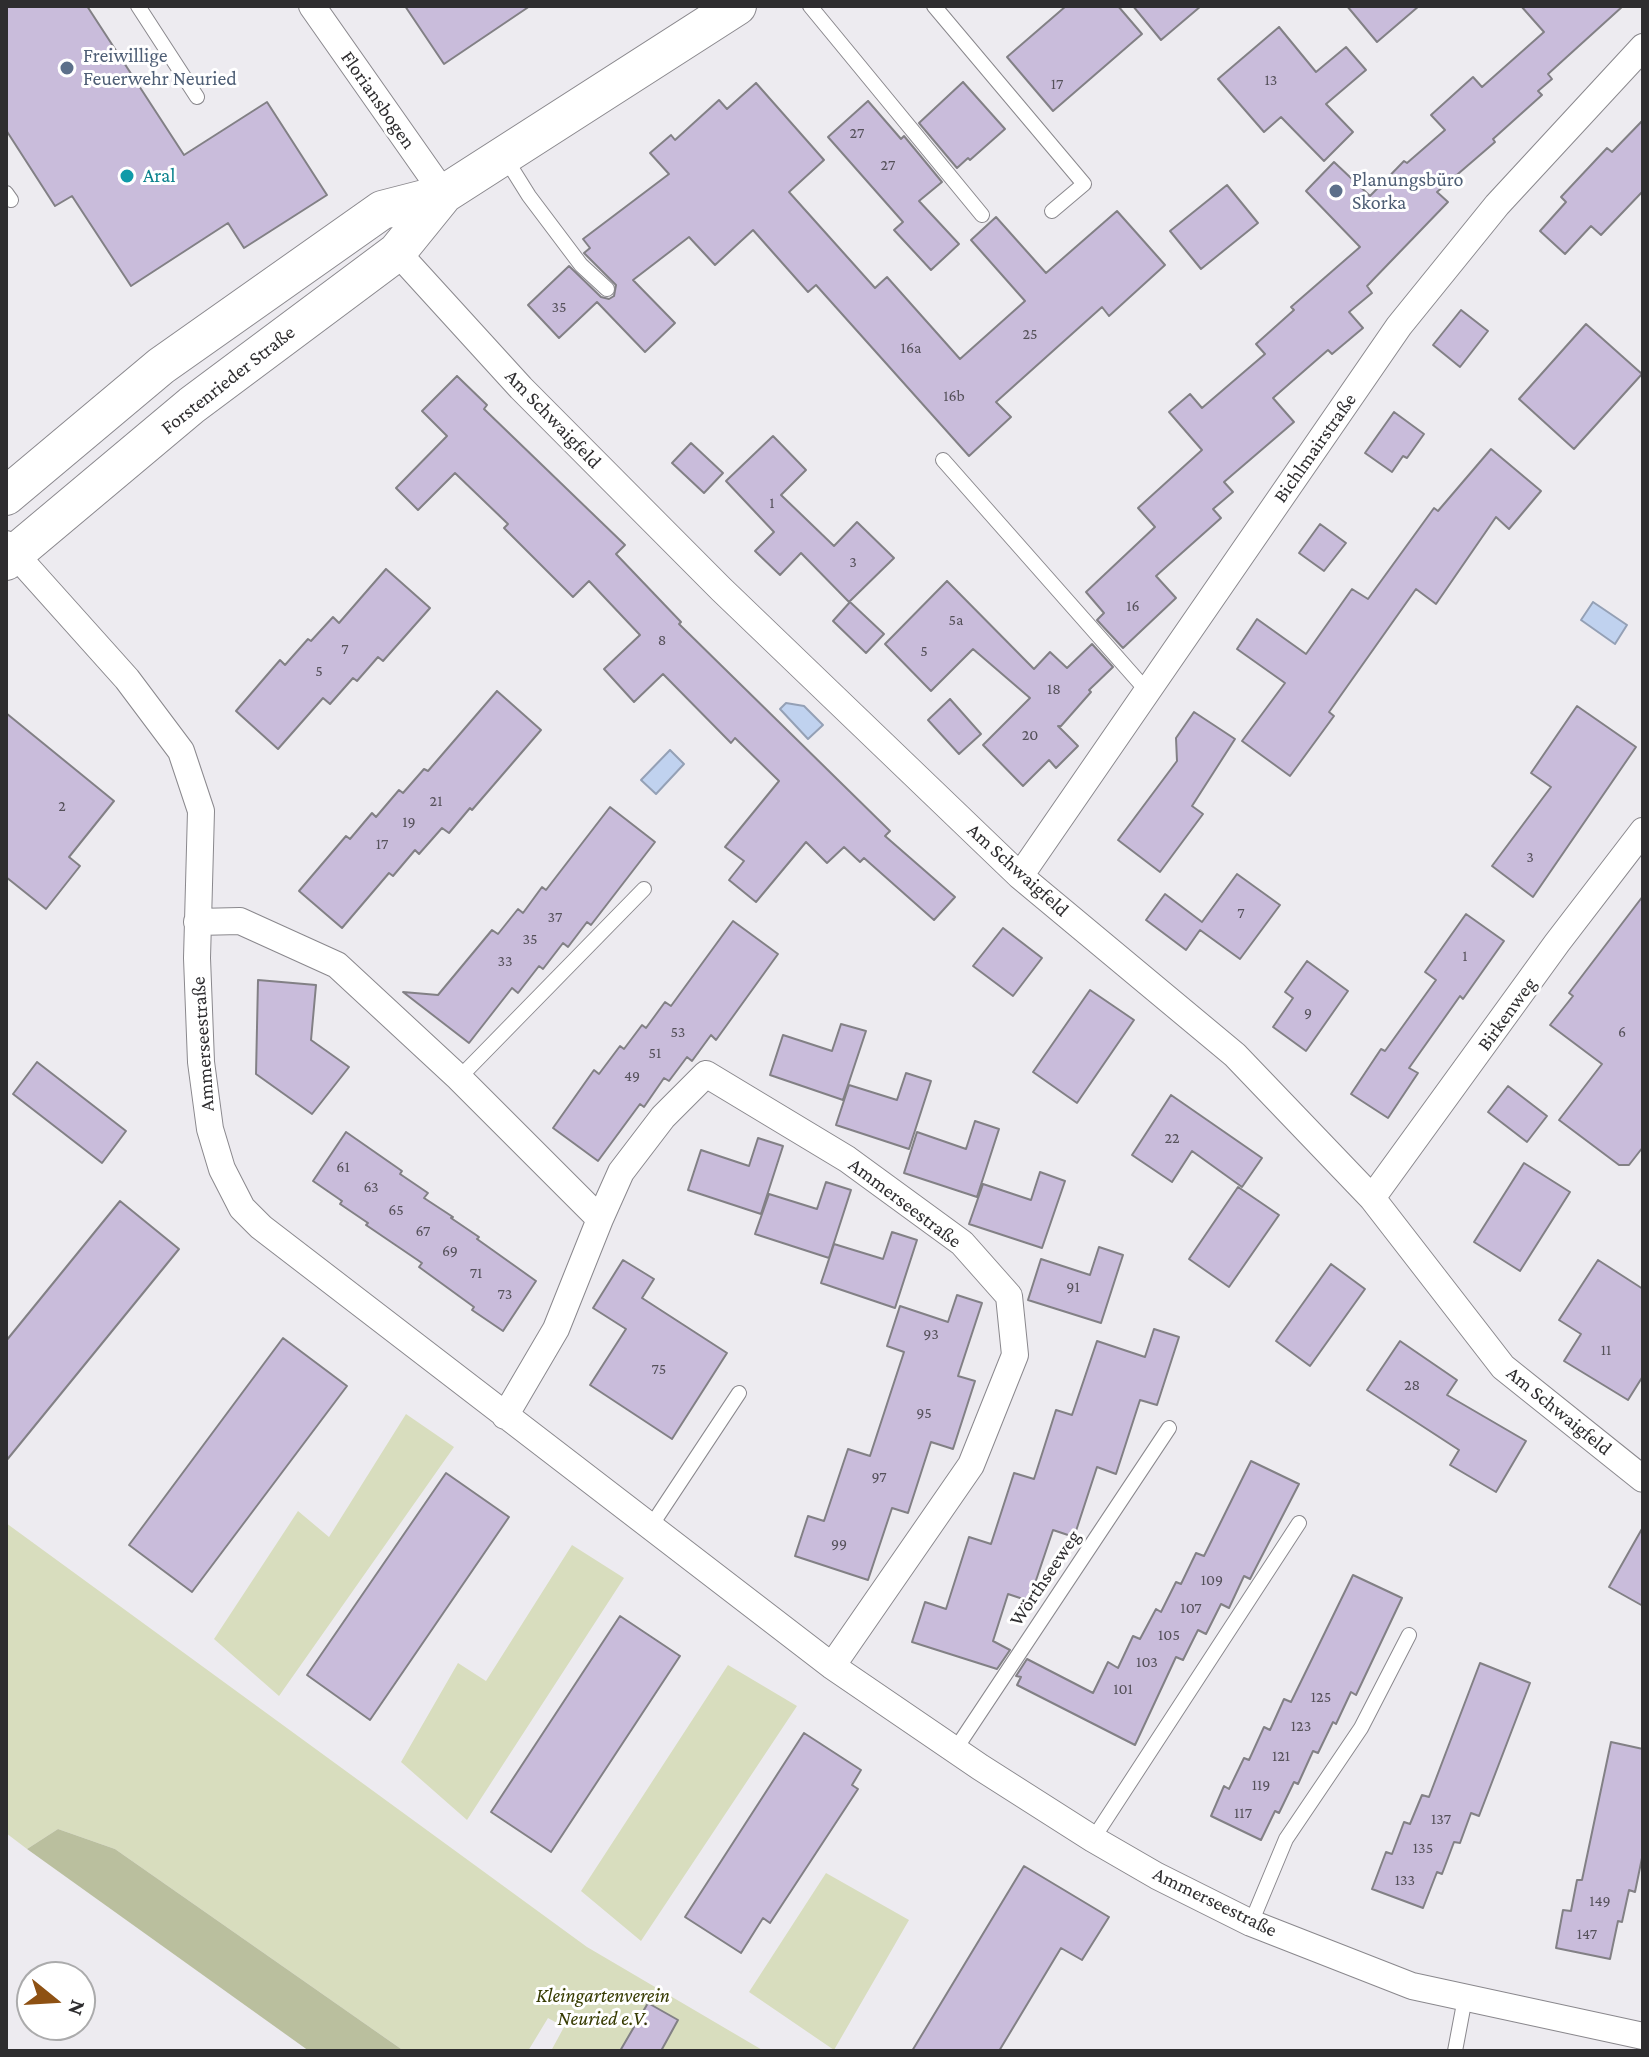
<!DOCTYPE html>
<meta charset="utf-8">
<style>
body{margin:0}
#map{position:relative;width:1649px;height:2057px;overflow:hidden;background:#edebf0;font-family:"Crimson Pro",serif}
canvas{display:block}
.frame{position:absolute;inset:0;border:8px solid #2e2d2f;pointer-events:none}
.north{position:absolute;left:16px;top:1961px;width:80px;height:80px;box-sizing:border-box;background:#fff;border:2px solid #ababac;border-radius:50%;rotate:108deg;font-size:22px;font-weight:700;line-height:32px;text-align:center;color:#2e2d2f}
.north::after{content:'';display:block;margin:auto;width:28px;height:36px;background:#8e5113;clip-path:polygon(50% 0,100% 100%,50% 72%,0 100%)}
</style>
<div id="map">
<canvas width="1649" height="2057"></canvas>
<div class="frame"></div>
<div class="north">N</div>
</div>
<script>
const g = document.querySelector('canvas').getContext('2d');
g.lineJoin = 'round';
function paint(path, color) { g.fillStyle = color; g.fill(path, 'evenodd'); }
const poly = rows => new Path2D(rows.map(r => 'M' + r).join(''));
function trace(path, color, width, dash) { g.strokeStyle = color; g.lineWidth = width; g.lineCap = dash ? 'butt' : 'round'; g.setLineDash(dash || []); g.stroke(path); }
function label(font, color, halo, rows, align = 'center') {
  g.font = font + ' "Crimson Pro",serif'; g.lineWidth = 6; g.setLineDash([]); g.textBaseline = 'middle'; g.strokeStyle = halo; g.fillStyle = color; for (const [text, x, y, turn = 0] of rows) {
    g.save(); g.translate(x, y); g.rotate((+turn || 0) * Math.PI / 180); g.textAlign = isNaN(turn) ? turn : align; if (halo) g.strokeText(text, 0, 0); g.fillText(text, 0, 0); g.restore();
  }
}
paint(poly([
 [406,1414,454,1447,279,1696,214,1639,298,1511,329,1537],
 [6,1523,587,1947,764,2051,551,2051,564,2027,548,2018,528,2051,404,2051,115,1849,58,1829,27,1849,6,1833],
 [572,1545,624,1578,467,1820,401,1762,458,1663,486,1681],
 [728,1665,797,1706,641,1941,581,1891],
 [826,1873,909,1920,834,2050,749,1992]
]), '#d8ddbe');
paint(poly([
 [58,1829,115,1849,404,2051,309,2051,27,1849]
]), '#babf9e');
const water = poly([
 [1593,602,1627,625,1615,644,1581,620,1593,602],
 [786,703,804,706,823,725,808,739,780,709,786,703],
 [670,750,684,764,656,794,641,780,670,750]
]);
paint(water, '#c0d2ef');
trace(water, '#94a0b5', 2);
const building = poly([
 [6,6,87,6,184,155,267,102,327,195,244,248,228,223,131,286,72,196,55,206,6,130,6,6],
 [405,6,530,6,444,64,405,6],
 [1066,6,1118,6,1142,34,1053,111,1007,57,1066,6],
 [1133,6,1201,6,1161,40,1133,6],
 [1347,6,1419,6,1377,42,1347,6],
 [1521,6,1623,6,1548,74,1552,79,1538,91,1542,95,1493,139,1495,142,1437,192,1448,202,1367,286,1372,293,1349,312,1363,328,1332,354,1328,350,1273,398,1294,422,1224,482,1233,492,1213,509,1221,518,1156,576,1176,598,1123,648,1097,620,1104,613,1086,592,1155,527,1138,508,1202,450,1169,412,1190,394,1202,408,1265,354,1256,344,1294,310,1291,307,1360,247,1306,191,1334,162,1370,196,1404,161,1407,163,1445,130,1431,115,1473,77,1482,87,1544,32,1521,6],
 [1279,27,1316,72,1346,47,1366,70,1326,104,1353,132,1324,161,1281,117,1264,132,1218,79,1279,27],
 [963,82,1005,129,970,160,968,158,957,168,919,123,963,82],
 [756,83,824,160,789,192,875,288,887,277,960,359,1025,301,971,240,996,217,1046,273,1117,211,1165,265,1109,316,1102,307,996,402,1011,417,969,456,816,285,808,292,753,230,715,265,689,237,633,280,675,323,645,352,597,302,559,338,528,305,569,266,601,297,609,299,614,296,616,285,584,253,590,248,583,239,669,174,650,153,671,135,675,140,719,100,727,109,756,83],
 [868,101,901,139,904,136,942,182,919,201,959,244,931,270,894,230,903,222,828,137,868,101],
 [1643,120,1643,191,1601,235,1591,226,1565,254,1540,231,1566,202,1561,197,1607,148,1612,152,1643,120],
 [1227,185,1258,223,1201,269,1170,231,1227,185],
 [1461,310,1488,331,1460,367,1433,345,1461,310],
 [1586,324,1642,374,1574,449,1519,399,1586,324],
 [457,376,487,405,484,409,625,545,616,554,681,622,679,624,890,831,885,836,955,897,934,920,864,858,860,862,844,847,827,863,806,842,756,902,729,880,744,861,725,847,779,781,735,738,731,743,663,674,634,702,604,669,640,635,589,581,573,597,504,528,508,524,455,473,418,510,396,488,447,436,422,411,457,376],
 [1394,412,1424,434,1407,458,1403,456,1392,472,1365,453,1394,412],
 [773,436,806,470,781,495,834,546,857,522,894,558,849,602,801,553,780,575,755,551,774,532,726,481,773,436],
 [691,443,723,473,704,493,672,463,691,443],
 [1491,449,1541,491,1509,529,1496,517,1436,604,1416,589,1329,712,1334,716,1290,776,1242,741,1285,683,1237,649,1257,619,1306,654,1352,589,1368,599,1434,508,1438,511,1491,449],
 [1320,524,1346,543,1324,571,1299,553,1320,524],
 [386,569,430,608,383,661,378,657,357,681,353,678,330,704,323,698,278,749,236,711,280,660,285,665,308,639,311,641,333,617,339,623,386,569],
 [947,581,1034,669,1050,652,1067,668,1092,644,1113,667,1089,690,1091,692,1061,726,1058,726,1078,746,1056,768,1049,760,1023,786,983,745,1030,698,973,649,931,691,885,644,947,581],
 [850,602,884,634,866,653,833,621,850,602],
 [497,691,541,730,472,810,470,808,449,833,442,828,419,854,415,850,393,876,389,873,342,928,299,891,346,836,350,839,372,813,376,817,399,790,403,793,424,769,428,771,497,691],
 [950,699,981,734,959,754,928,720,950,699],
 [1577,706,1636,747,1533,897,1492,866,1551,787,1531,773,1577,706],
 [1194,712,1235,739,1192,806,1203,814,1160,872,1118,840,1177,761,1176,738,1194,712],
 [6,713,114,801,69,857,80,866,46,909,6,877,6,713],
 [610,807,655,842,591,925,587,922,568,947,563,943,543,969,539,966,518,993,512,988,469,1043,403,992,438,995,492,930,498,934,518,909,523,913,542,887,546,890,610,807],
 [1237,874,1280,905,1240,959,1200,930,1186,950,1146,920,1165,894,1202,922,1237,874],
 [1643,896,1643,1147,1629,1165,1619,1165,1559,1120,1602,1064,1550,1025,1573,996,1569,993,1643,896],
 [1466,914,1504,941,1463,999,1460,996,1409,1068,1418,1073,1388,1118,1351,1094,1381,1049,1385,1051,1436,980,1425,972,1466,914],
 [733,921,778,954,716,1040,711,1035,692,1061,687,1057,669,1081,664,1078,644,1107,640,1104,598,1161,553,1128,594,1070,599,1074,620,1046,624,1049,642,1025,646,1028,665,1002,671,1006,733,921],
 [1003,928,1042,958,1013,996,973,966,1003,928],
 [1307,961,1348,991,1306,1051,1273,1027,1293,998,1285,992,1307,961],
 [258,980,316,985,311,1040,349,1067,312,1114,256,1074,258,980],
 [1090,990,1134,1020,1077,1103,1033,1072,1090,990],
 [841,1024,866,1031,843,1100,770,1075,783,1035,832,1051,841,1024],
 [37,1062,126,1131,102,1163,13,1094,37,1062],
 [906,1073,931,1081,909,1149,836,1125,849,1085,897,1100,906,1073],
 [1508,1086,1547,1116,1527,1142,1488,1112,1508,1086],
 [1171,1095,1262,1158,1242,1187,1192,1151,1172,1182,1132,1155,1171,1095],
 [975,1121,999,1129,977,1197,904,1173,917,1132,966,1149,975,1121],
 [346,1132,402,1171,400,1174,428,1193,424,1198,453,1217,451,1218,479,1237,477,1239,536,1281,503,1331,472,1310,474,1307,419,1267,422,1263,366,1225,368,1223,340,1204,342,1201,313,1181,346,1132],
 [758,1138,783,1146,761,1214,688,1190,701,1150,749,1166,758,1138],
 [1524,1163,1570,1192,1520,1271,1474,1242,1524,1163],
 [1040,1172,1065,1181,1042,1248,969,1224,983,1184,1031,1200,1040,1172],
 [826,1182,851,1190,829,1258,755,1234,769,1194,817,1209,826,1182],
 [1238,1187,1279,1215,1229,1287,1189,1259,1238,1187],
 [120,1201,179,1249,6,1461,6,1341,120,1201],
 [892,1232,917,1240,895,1308,821,1283,834,1244,883,1259,892,1232],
 [1099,1247,1123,1255,1101,1323,1028,1300,1041,1259,1090,1275,1099,1247],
 [623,1260,654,1279,642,1298,727,1353,672,1439,590,1385,626,1329,593,1308,623,1260],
 [1598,1260,1643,1289,1643,1376,1628,1400,1564,1361,1581,1334,1559,1320,1598,1260],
 [1331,1264,1365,1289,1310,1366,1276,1341,1331,1264],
 [957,1295,982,1303,958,1376,975,1381,953,1449,931,1442,908,1513,892,1508,868,1580,795,1556,808,1516,824,1521,848,1449,870,1456,904,1352,887,1346,900,1306,948,1322,957,1295],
 [1154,1329,1179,1337,1157,1405,1140,1400,1116,1474,1097,1467,1074,1537,1053,1530,1029,1601,1008,1594,993,1641,1010,1650,997,1669,912,1642,925,1602,946,1609,969,1537,991,1544,1014,1473,1034,1479,1056,1410,1072,1415,1097,1341,1145,1357,1154,1329],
 [283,1338,347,1386,192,1592,129,1545,283,1338],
 [1400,1341,1457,1380,1447,1395,1526,1441,1496,1492,1450,1465,1459,1450,1367,1390,1400,1341],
 [1251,1461,1299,1484,1250,1579,1244,1576,1229,1608,1221,1604,1206,1634,1198,1630,1183,1660,1176,1657,1135,1745,1017,1685,1021,1677,1016,1676,1027,1659,1093,1693,1108,1662,1118,1668,1133,1636,1140,1639,1156,1609,1161,1612,1176,1582,1181,1584,1196,1553,1204,1556,1251,1461],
 [446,1473,509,1517,370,1720,307,1675,446,1473],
 [1643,1527,1643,1606,1609,1587,1643,1527],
 [1353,1575,1402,1598,1356,1695,1351,1692,1336,1724,1333,1722,1318,1753,1313,1751,1298,1784,1294,1782,1279,1813,1275,1811,1261,1840,1211,1816,1224,1786,1229,1789,1244,1758,1249,1760,1264,1727,1270,1730,1284,1699,1291,1702,1353,1575],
 [620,1616,680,1656,551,1852,491,1812,620,1616],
 [1480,1663,1530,1683,1479,1816,1471,1813,1460,1843,1454,1842,1442,1874,1437,1872,1423,1908,1372,1889,1386,1852,1392,1854,1404,1822,1410,1824,1422,1795,1429,1797,1480,1663],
 [804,1733,861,1770,852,1785,858,1789,770,1923,763,1918,741,1953,685,1917,804,1733],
 [1611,1742,1643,1749,1643,1853,1635,1892,1629,1890,1622,1922,1618,1921,1610,1959,1556,1948,1563,1910,1571,1911,1577,1880,1582,1880,1611,1742],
 [1024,1866,1109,1917,1082,1960,1061,1948,999,2051,912,2051,1024,1866],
 [648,2003,678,2020,661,2051,620,2051,648,2003]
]);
paint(building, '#c9bcdb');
trace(building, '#828085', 2);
const lane = poly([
 [138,6,197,97],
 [810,6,982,215],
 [934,6,1084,184,1052,211],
 [504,156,529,196,581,265,607,289],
 [6,193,11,200],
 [943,460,1147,691],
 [459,1078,644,889],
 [651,1526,739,1393],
 [955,1750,1169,1428],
 [1093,1839,1299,1523],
 [1251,1923,1286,1839,1361,1728,1409,1635],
 [1455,2051,1465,1998]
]);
const street = poly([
 [312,6,444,194],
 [397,252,521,388,721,589,1020,876,1235,1055,1372,1198,1503,1367,1643,1479],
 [6,544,127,679,181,751,201,811,197,958,201,1062,210,1129,222,1169,242,1208,261,1227,832,1666,980,1767,1093,1839,1157,1876,1251,1923,1412,1986,1643,2036],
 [1020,876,1399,326,1497,205,1643,47],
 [197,922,240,921,337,965,459,1078,600,1219,556,1329,505,1416],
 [1372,1198,1557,943,1643,831],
 [600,1219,621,1172,663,1117,706,1074,847,1159,962,1243,1009,1296,1015,1355,971,1465,832,1666]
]);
const secondary = poly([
 [6,496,161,366,382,210,444,194],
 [6,561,192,405,397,252,444,194,737,6]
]);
trace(lane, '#8a888d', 16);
trace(street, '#8a888d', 28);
trace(secondary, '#8a888d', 40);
trace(lane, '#fff', 14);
trace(street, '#fff', 26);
trace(secondary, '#fff', 38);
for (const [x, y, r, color] of [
 [67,68,8,"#5c6f8a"],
 [127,176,8,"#0f9aa8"],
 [1336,191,8,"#5c6f8a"]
]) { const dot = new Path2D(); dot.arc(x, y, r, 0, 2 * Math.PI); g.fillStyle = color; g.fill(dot); trace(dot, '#fff', 3); }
label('16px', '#55515a', null, [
 ["13",1271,80],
 ["17",1057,84],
 ["27",857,133],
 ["27",888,165],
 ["35",559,307],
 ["25",1030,334],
 ["16a",911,348],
 ["16b",954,396],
 ["1",772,503],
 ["3",853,562],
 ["16",1133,606],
 ["5a",956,620],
 ["8",662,640],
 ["7",345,649],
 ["5",924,651],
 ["5",319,671],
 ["18",1054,689],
 ["20",1030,735],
 ["21",436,801],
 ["2",62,806],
 ["19",409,822],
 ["17",382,844],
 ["3",1530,857],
 ["7",1241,913],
 ["37",555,917],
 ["35",530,939],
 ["1",1465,956],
 ["33",505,961],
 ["9",1308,1013],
 ["53",678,1032],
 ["6",1622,1032],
 ["51",655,1053],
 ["49",632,1076],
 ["22",1172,1138],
 ["61",343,1167],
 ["63",371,1187],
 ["65",396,1210],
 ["67",423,1231],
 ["69",450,1251],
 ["71",476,1273],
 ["91",1073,1287],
 ["73",505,1294],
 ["93",931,1334],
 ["11",1606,1350],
 ["75",659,1369],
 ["28",1412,1385],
 ["95",924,1413],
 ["97",879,1477],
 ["99",839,1544],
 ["109",1212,1580],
 ["107",1191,1608],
 ["105",1169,1635],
 ["103",1147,1662],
 ["101",1123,1689],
 ["125",1321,1697],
 ["123",1301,1726],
 ["121",1281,1756],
 ["119",1261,1785],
 ["117",1243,1813],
 ["137",1441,1819],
 ["135",1423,1848],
 ["133",1405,1880],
 ["149",1600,1901],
 ["147",1587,1934]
]);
label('20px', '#4e5e75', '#fff', [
 ["Freiwillige",83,56],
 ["Feuerwehr Neuried",83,79],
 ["Planungsbüro",1352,180],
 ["Skorka",1352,203]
], 'left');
label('20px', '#2e2d2f', '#fff', [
 ["Floriansbogen",378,100,55],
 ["Forstenrieder Straße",228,380,-38],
 ["Am Schwaigfeld",553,419,46],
 ["Bichlmairstraße",1315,448,-55],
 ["Am Schwaigfeld",1018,870,42],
 ["Birkenweg",1507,1014,-54],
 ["Ammerseestraße",203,1044,-94],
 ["Ammerseestraße",905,1203,37],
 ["Am Schwaigfeld",1559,1411,39],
 ["Wörthseeweg",1045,1578,-56],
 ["Ammerseestraße",1215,1902,26]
]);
label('20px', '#0d838f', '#fff', [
 ["Aral",143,176]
], 'left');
label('italic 20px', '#363b01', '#fff', [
 ["Kleingartenverein",603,1996],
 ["Neuried e.V.",603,2019]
]);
</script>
